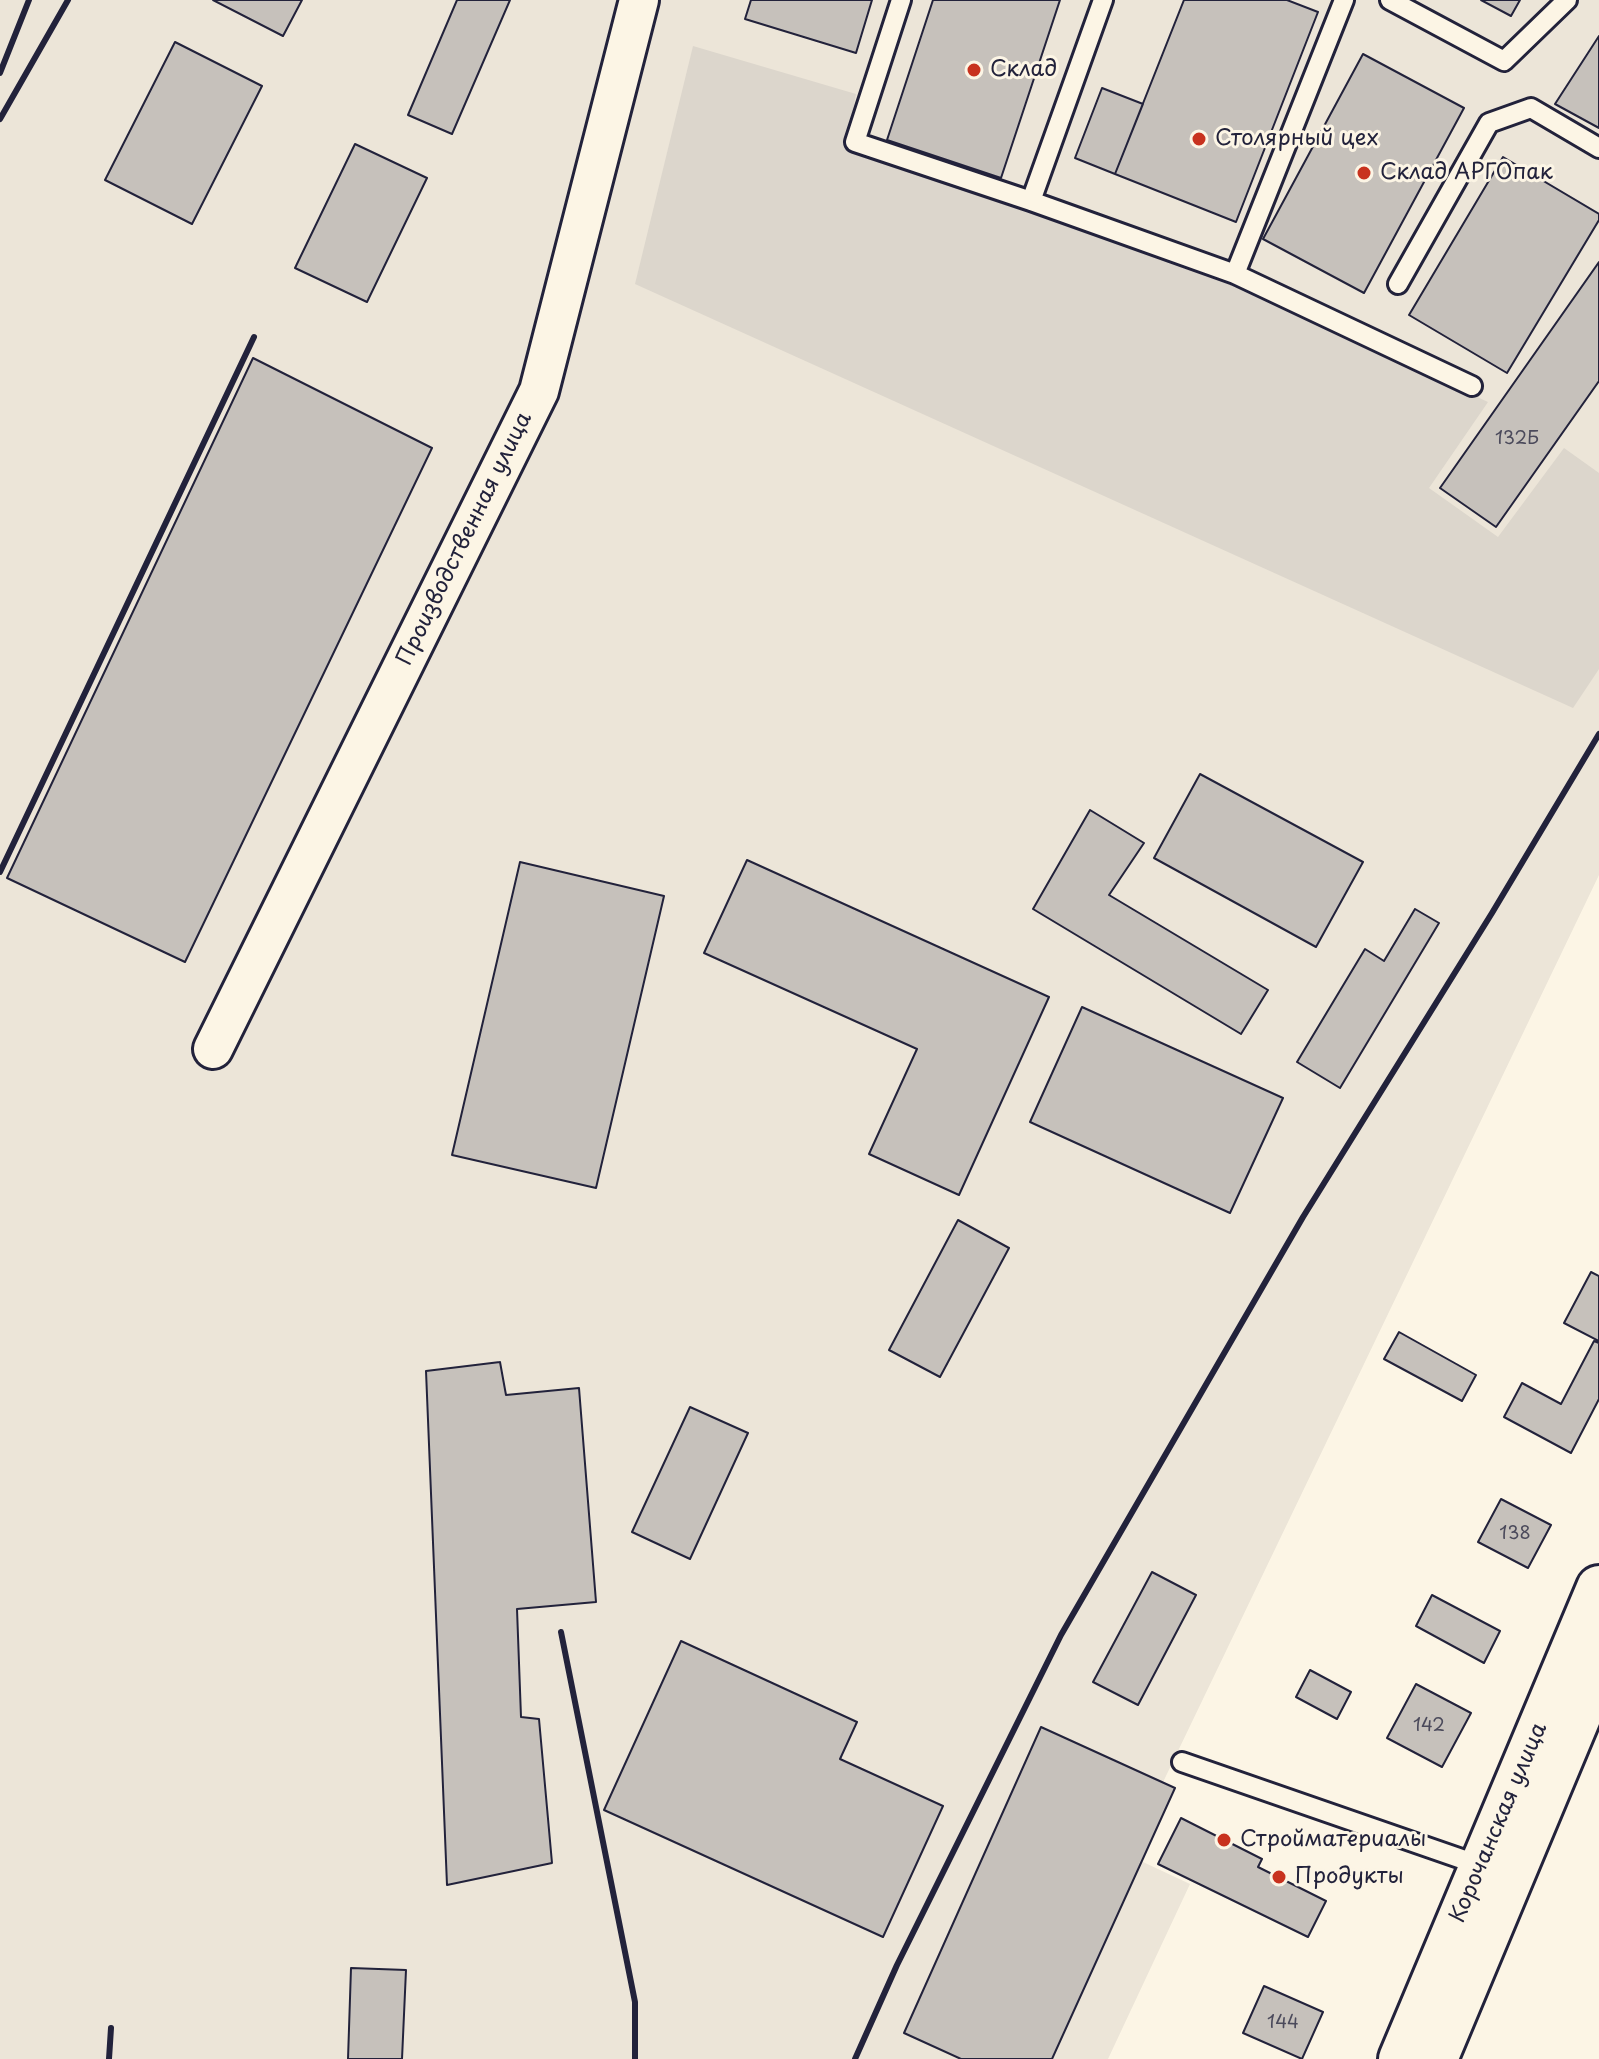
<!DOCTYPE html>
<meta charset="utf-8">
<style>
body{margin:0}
canvas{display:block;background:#fcf5e5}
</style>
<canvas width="1599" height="2059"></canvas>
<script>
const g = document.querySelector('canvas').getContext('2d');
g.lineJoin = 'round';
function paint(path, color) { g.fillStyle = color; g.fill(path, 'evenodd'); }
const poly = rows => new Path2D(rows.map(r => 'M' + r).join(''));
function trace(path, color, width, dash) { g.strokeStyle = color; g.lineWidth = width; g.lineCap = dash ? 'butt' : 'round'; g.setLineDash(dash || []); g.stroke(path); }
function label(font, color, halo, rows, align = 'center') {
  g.font = font + ' "Playpen Sans",sans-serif'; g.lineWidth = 6; g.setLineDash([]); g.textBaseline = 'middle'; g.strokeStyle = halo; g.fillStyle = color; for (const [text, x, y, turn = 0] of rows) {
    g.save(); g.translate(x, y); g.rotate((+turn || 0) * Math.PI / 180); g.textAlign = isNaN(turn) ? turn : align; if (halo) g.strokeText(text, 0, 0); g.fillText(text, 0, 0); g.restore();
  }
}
paint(poly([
 [0,0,1599,0,1599,875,1128,1855,1190,1884,1108,2059,0,2059]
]), '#ece5d8');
paint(poly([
 [693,46,856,94,846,149,1052,218,1223,280,1488,402,1429,488,1498,537,1564,448,1599,473,1599,669,1573,708,635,284]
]), '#dcd6cc');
const building = poly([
 [213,0,302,0,283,36,213,0],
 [457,0,510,0,452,134,408,115,457,0],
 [751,0,872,0,856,53,745,19,751,0],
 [933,0,1060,0,1001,178,887,140,933,0],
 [1184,0,1287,0,1318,12,1236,222,1115,174,1184,0],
 [1481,0,1520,0,1511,16,1481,0],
 [1599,36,1599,128,1555,104,1599,36],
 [175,42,262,86,192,224,105,180,175,42],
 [1363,54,1464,108,1364,293,1263,239,1363,54],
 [1102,88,1143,104,1115,174,1075,158,1102,88],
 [355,144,427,178,367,302,295,268,355,144],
 [1503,157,1599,214,1599,220,1507,373,1409,315,1503,157],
 [1599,262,1599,381,1496,527,1440,488,1599,262],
 [253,358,432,448,185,962,7,878,253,358],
 [1200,774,1363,862,1316,947,1154,858,1200,774],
 [1090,810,1144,843,1109,895,1268,990,1241,1034,1033,909,1090,810],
 [747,860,1049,997,959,1195,869,1154,917,1049,704,953,747,860],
 [520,862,664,896,596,1188,452,1155,520,862],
 [1415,909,1439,923,1340,1088,1297,1062,1365,949,1384,961,1415,909],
 [1082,1007,1283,1098,1230,1213,1030,1122,1082,1007],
 [958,1220,1009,1248,940,1377,889,1350,958,1220],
 [1591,1272,1599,1276,1599,1341,1564,1323,1591,1272],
 [1399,1332,1476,1375,1462,1401,1384,1359,1399,1332],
 [1594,1341,1599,1343,1599,1399,1571,1453,1504,1417,1522,1383,1561,1404,1594,1341],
 [500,1362,506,1395,579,1388,596,1602,517,1609,521,1717,539,1719,552,1863,447,1885,426,1371,500,1362],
 [690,1407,748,1433,690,1559,632,1532,690,1407],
 [1501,1499,1551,1525,1528,1568,1478,1542,1501,1499],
 [1152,1572,1196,1595,1138,1705,1093,1682,1152,1572],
 [1432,1595,1500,1631,1484,1663,1416,1626,1432,1595],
 [681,1641,857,1722,840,1759,943,1806,883,1937,604,1810,681,1641],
 [1310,1670,1351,1692,1337,1719,1296,1697,1310,1670],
 [1416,1684,1471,1713,1442,1767,1387,1738,1416,1684],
 [1041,1727,1175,1788,1052,2059,961,2059,904,2033,1041,1727],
 [1181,1818,1262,1859,1258,1867,1326,1901,1308,1937,1158,1864,1181,1818],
 [351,1968,406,1970,402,2059,348,2059,351,1968],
 [1264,1986,1323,2012,1302,2059,1243,2033,1264,1986]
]);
paint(building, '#c6c1bb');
trace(building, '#22223b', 2);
const lane = poly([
 [901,0,855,142,1031,201,1235,274,1472,386],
 [1390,0,1504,61,1567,0],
 [1031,201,1103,0],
 [1235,274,1344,0],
 [1398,284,1489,123,1531,108,1599,148],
 [1182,1762,1482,1866]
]);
const street = poly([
 [213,1049,539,391,639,0]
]);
const primary = poly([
 [1401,2059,1599,1588],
 [1435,2059,1599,1667]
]);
trace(lane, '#22223b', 24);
trace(street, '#22223b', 44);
trace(primary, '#22223b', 50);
trace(lane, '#fcf5e5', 18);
trace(street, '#fcf5e5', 38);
trace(primary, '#fcf5e5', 44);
trace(poly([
 [0,73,29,0],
 [0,119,68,0],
 [0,872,254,337],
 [561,1632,635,2002,635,2059],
 [109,2059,111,2028],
 [855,2059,897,1965,1061,1635,1303,1217,1492,913,1599,734]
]), '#22223b', 6);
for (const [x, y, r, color] of [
 [974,70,8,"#c8321e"],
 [1199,139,8,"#c8321e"],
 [1364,173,8,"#c8321e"],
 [1224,1840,8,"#c8321e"],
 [1279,1877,8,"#c8321e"]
]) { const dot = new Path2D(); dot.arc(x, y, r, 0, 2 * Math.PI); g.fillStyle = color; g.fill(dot); trace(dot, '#fcf5e5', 3); }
label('18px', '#4b4a5b', null, [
 ["132Б",1517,439],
 ["138",1515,1534],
 ["142",1429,1726],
 ["144",1283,2023]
]);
label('22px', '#22223b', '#fcf5e5', [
 ["Склад",990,70],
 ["Столярный цех",1215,139],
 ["Склад АРГОпак",1380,173],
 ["Стройматериалы",1240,1840],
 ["Продукты",1295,1877]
], 'left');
label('22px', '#22223b', '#fcf5e5', [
 ["Производственная улица",465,539,-64],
 ["Корочанская улица",1499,1823,-67]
]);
</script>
